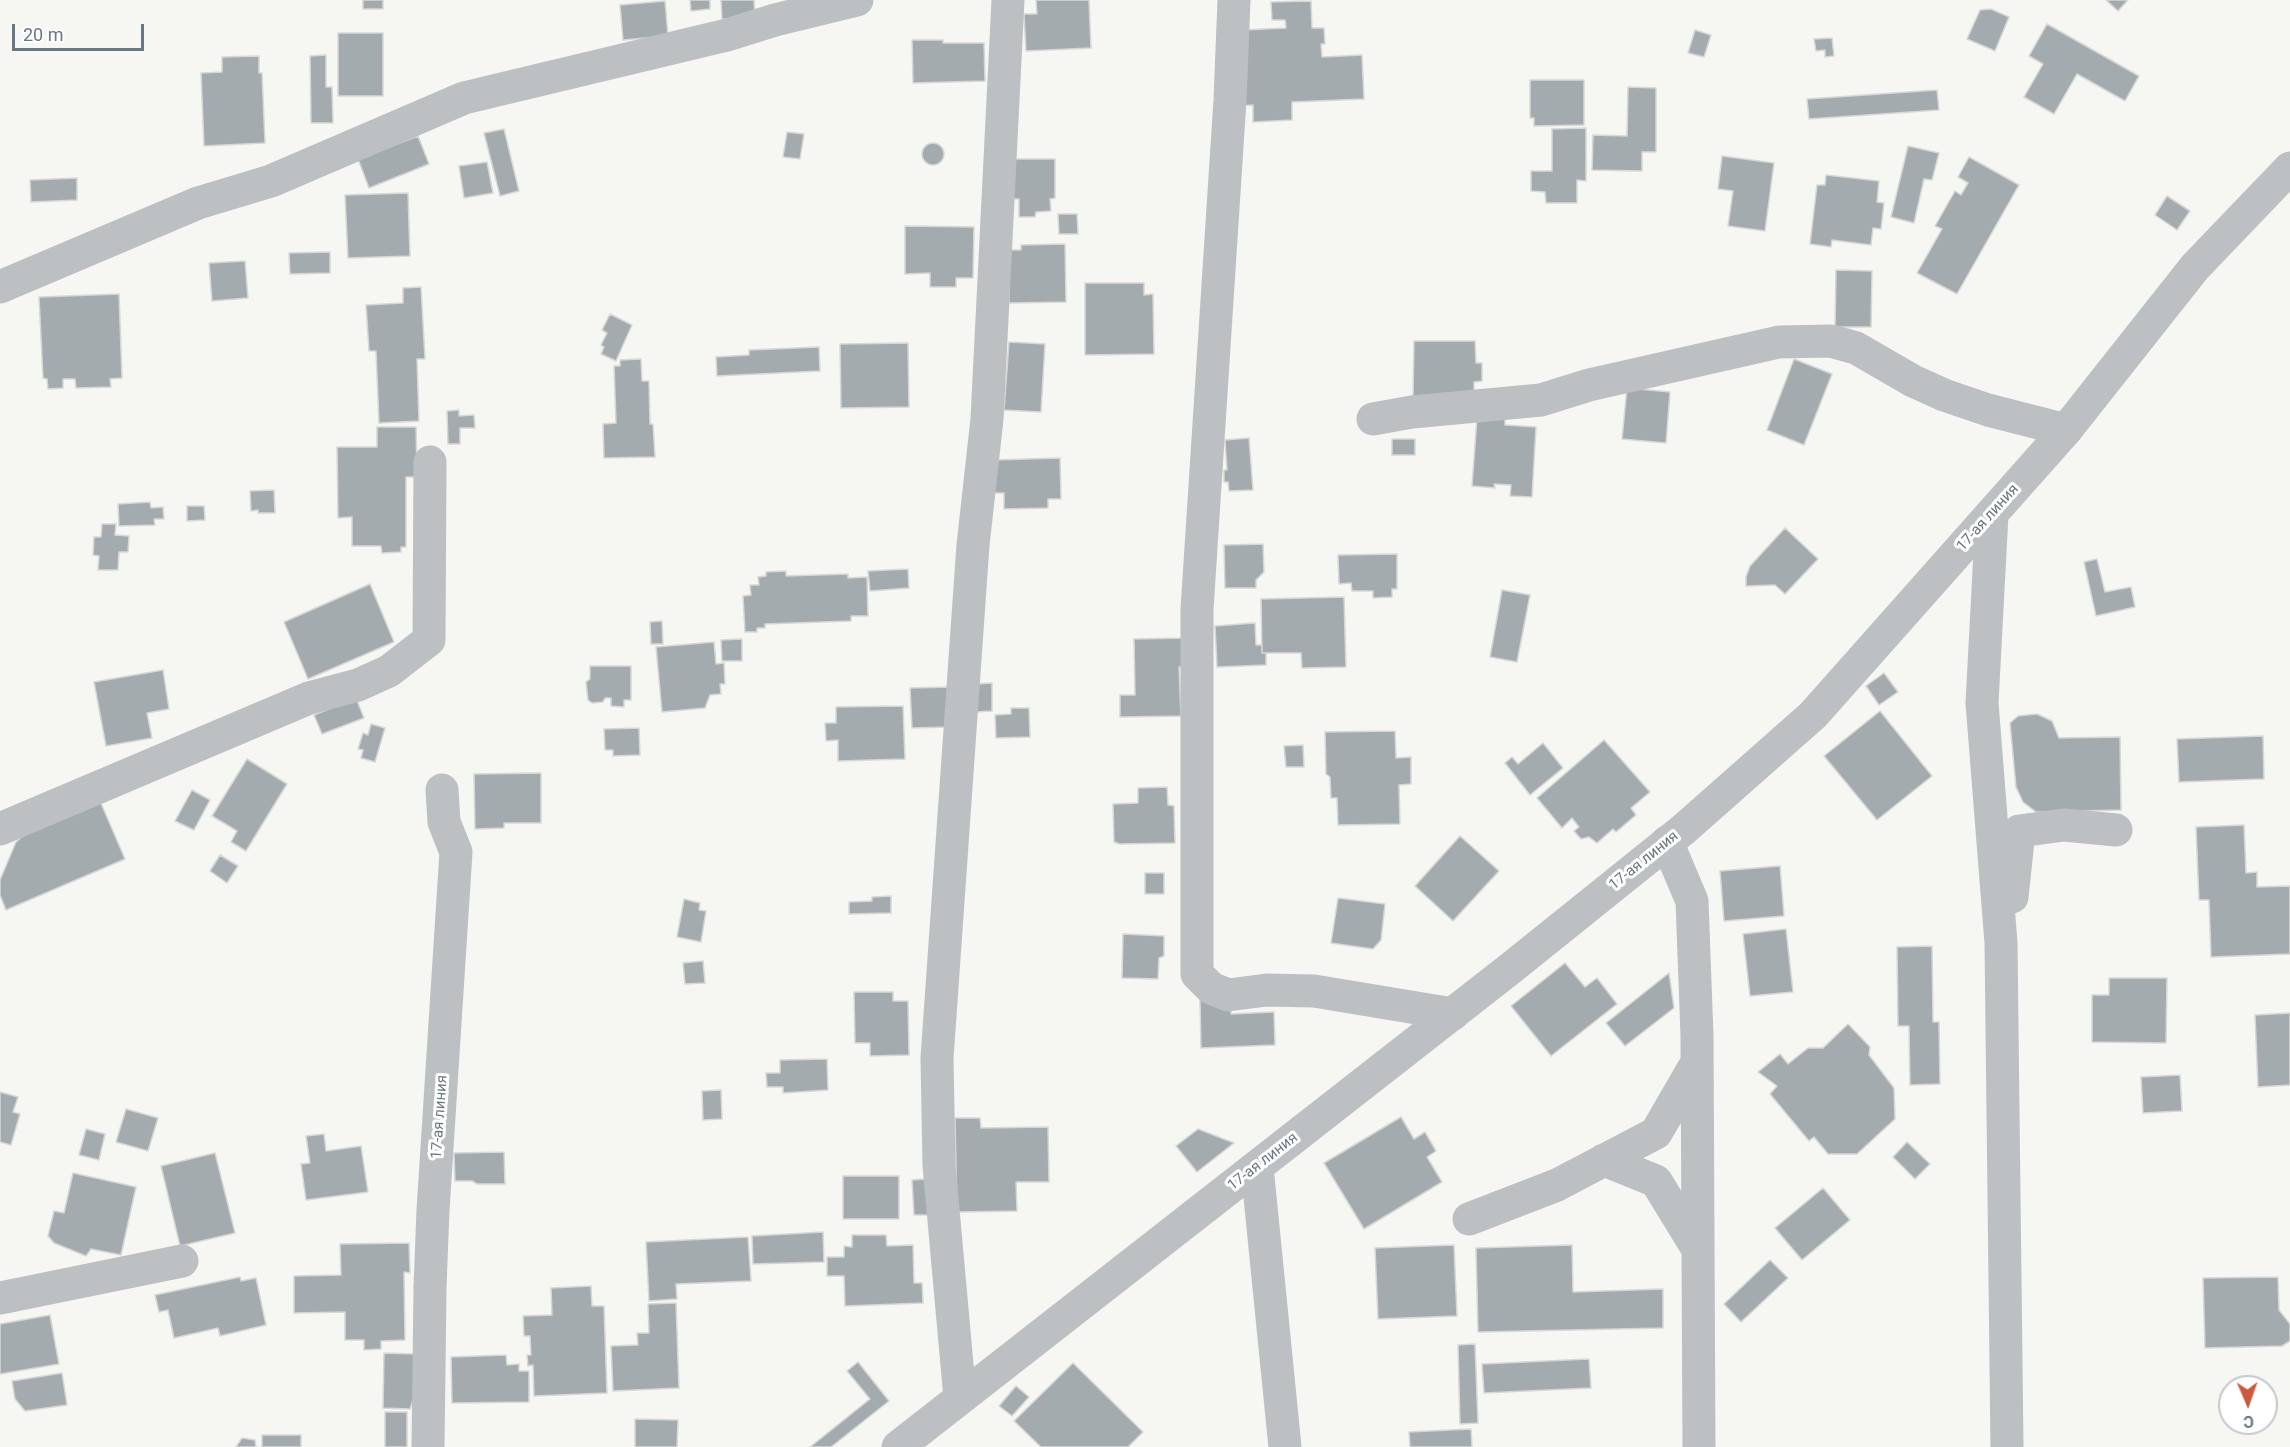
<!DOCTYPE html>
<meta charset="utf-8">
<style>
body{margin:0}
#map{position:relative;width:2290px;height:1447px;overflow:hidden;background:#f6f6f3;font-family:Roboto,sans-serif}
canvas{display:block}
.north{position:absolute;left:2218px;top:1375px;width:60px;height:60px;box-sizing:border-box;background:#fff;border:2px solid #c3c9cc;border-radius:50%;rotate:178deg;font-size:16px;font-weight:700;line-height:24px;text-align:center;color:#697780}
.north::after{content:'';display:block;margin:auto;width:21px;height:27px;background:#cc593d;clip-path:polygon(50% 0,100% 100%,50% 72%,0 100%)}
.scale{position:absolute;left:12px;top:24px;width:132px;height:27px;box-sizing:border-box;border:3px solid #697780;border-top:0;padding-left:8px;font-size:18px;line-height:21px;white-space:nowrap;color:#697780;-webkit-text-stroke:4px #fff;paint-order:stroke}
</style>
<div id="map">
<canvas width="2290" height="1447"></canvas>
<div class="north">С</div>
<div class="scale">20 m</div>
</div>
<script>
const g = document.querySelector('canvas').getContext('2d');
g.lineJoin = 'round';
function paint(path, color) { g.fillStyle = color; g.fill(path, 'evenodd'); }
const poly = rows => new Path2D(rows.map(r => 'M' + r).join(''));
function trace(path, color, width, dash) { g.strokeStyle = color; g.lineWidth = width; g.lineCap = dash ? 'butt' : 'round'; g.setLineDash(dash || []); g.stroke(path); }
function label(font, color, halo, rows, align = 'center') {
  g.font = font + ' Roboto,sans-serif'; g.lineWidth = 6; g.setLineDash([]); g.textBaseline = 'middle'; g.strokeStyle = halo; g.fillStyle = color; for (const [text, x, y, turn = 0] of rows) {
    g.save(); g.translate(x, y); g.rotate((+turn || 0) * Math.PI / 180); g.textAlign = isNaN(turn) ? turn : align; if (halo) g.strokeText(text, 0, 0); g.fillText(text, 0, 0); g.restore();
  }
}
const building = poly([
 [363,0,383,0,383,9,363,9,363,0],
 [690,0,710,0,710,9,691,11,690,0],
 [721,0,754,0,755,17,722,19,721,0],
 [1036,0,1089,0,1091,48,1026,51,1024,14,1037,14,1036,0],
 [2106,0,2128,0,2118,11,2106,0],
 [665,1,668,36,623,40,620,5,665,1],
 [1311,1,1312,28,1324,28,1325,44,1321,44,1322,57,1362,55,1364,99,1292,102,1292,120,1253,122,1253,105,1237,106,1244,30,1286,28,1285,20,1272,20,1271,2,1311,1],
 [1991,9,2009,17,1995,51,1967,39,1980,10,1991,9],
 [2047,24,2139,76,2125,101,2077,74,2054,114,2024,97,2043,64,2029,56,2047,24],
 [1695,30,1711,35,1704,57,1688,53,1695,30],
 [338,33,383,33,383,96,338,96,338,33],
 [1832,38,1834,56,1825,57,1825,50,1816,51,1814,39,1832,38],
 [912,40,943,40,943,43,984,43,985,81,913,83,912,40],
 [326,55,326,87,332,87,333,123,311,123,310,56,326,55],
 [259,56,259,73,262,73,265,143,204,146,201,73,222,72,222,57,259,56],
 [1530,80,1584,80,1584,125,1534,126,1534,118,1530,118,1530,80],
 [1628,87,1656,88,1656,152,1642,152,1642,171,1592,170,1593,135,1627,136,1628,87],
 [1937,90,1939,110,1809,119,1807,99,1937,90],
 [1586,128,1586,181,1577,180,1577,203,1546,203,1545,192,1531,191,1531,171,1552,171,1552,129,1586,128],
 [504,129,519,191,500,196,484,133,504,129],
 [787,132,804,134,800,159,783,157,787,132],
 [418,136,429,164,369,188,358,159,418,136],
 '922 154a11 11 0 1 1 22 0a11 11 0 1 1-22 0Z',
 [1908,146,1939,153,1932,180,1924,179,1914,223,1891,217,1908,146],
 [1722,156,1774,163,1765,231,1728,226,1733,191,1718,189,1722,156],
 [1969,157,2019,185,1957,294,1917,273,1942,229,1935,226,1955,191,1961,195,1968,183,1958,177,1969,157],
 [1012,159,1055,159,1055,198,1050,199,1051,211,1036,212,1035,217,1019,217,1019,199,1013,199,1012,159],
 [487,162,493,193,464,198,459,166,487,162],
 [1826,175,1879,181,1877,202,1884,203,1881,229,1873,228,1871,245,1832,240,1831,247,1810,244,1817,185,1825,185,1826,175],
 [77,178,77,200,31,202,30,180,77,178],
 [408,193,410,256,348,258,345,195,408,193],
 [2167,196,2190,211,2177,230,2155,215,2167,196],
 [1058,214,1077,214,1078,234,1059,234,1058,214],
 [905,226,974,227,973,278,956,278,956,287,930,287,930,273,905,274,905,226],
 [1065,244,1066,302,1009,303,1009,250,1021,250,1021,245,1065,244],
 [330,252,330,273,290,274,289,253,330,252],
 [245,261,248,298,212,301,209,263,245,261],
 [1836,270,1872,271,1871,327,1835,327,1836,270],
 [1085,283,1144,283,1144,295,1153,294,1154,354,1085,355,1085,283],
 [421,287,425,359,417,359,419,421,379,423,376,351,369,351,366,305,403,303,403,288,421,287],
 [119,294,122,378,110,379,111,387,76,388,75,379,63,379,63,388,48,389,47,379,43,378,39,297,119,294],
 [610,314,632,325,616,361,601,354,604,347,601,345,607,333,602,330,610,314],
 [1414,341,1475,341,1476,363,1482,363,1482,381,1474,382,1474,396,1413,397,1414,341],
 [1009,342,1045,344,1041,412,1004,410,1009,342],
 [908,343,909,407,841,408,840,344,908,343],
 [819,347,820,371,717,376,716,357,749,355,749,350,819,347],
 [641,359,642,381,649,381,650,424,653,424,655,457,604,458,603,424,616,423,614,366,620,366,620,360,641,359],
 [1794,359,1832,374,1804,445,1767,430,1794,359],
 [1627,388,1670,392,1666,443,1622,439,1627,388],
 [459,410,459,416,474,415,475,428,460,428,460,444,448,444,447,411,459,410],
 [1477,418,1505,419,1505,425,1536,427,1532,497,1510,496,1511,485,1494,484,1495,488,1472,486,1477,418],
 [377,427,416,427,417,477,406,477,406,547,401,547,401,552,382,553,381,546,352,546,352,517,338,518,337,447,377,447,377,427],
 [1249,438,1253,490,1229,491,1228,482,1224,482,1224,470,1227,470,1225,440,1249,438],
 [1392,439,1415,439,1415,455,1392,455,1392,439],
 [1060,458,1061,499,1048,499,1048,508,1004,509,1004,493,994,493,994,460,1060,458],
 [274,490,275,513,258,513,258,510,251,511,250,491,274,490],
 [150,502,151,508,163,507,164,519,154,519,155,525,119,526,118,504,150,502],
 [187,506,204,506,205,520,187,521,187,506],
 [102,524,116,524,115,535,129,536,128,552,119,552,118,570,98,570,99,556,93,555,94,537,101,537,102,524],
 [1785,528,1818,559,1785,594,1775,585,1746,586,1746,577,1750,566,1785,528],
 [1263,544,1264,572,1256,580,1256,588,1225,588,1224,545,1263,544],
 [1397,554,1397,589,1392,589,1392,597,1373,598,1373,591,1352,591,1351,583,1339,584,1338,555,1397,554],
 [2097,559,2105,592,2131,587,2135,607,2096,616,2084,562,2097,559],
 [908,569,909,588,870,591,868,571,908,569],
 [786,571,786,576,848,574,848,578,867,577,868,616,851,616,851,621,765,624,765,628,757,628,757,632,745,632,743,596,751,595,750,585,759,585,758,577,766,576,766,572,786,571],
 [370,584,394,642,308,679,284,622,370,584],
 [1502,590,1530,595,1517,662,1490,657,1502,590],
 [1344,597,1346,667,1302,668,1301,653,1262,653,1261,599,1344,597],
 [662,621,663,644,651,644,650,622,662,621],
 [1255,623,1256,645,1262,645,1262,653,1266,653,1266,665,1217,667,1215,626,1255,623],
 [1186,638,1187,666,1179,667,1181,716,1120,717,1120,695,1135,695,1134,639,1186,638],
 [742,639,742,661,722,661,721,640,742,639],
 [714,642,716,664,724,663,725,684,720,684,721,694,710,695,705,708,662,712,656,647,714,642],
 [590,666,631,666,631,700,624,700,624,707,611,706,611,698,605,698,603,702,592,703,588,700,586,682,590,679,590,666],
 [163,670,169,709,147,713,152,738,106,746,94,682,163,670],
 [1884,673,1898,692,1879,705,1866,686,1884,673],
 [992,683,992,711,976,712,976,684,992,683],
 [950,687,951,727,912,728,910,688,950,687],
 [356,698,364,718,322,734,314,715,356,698],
 [903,706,905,759,838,761,838,740,826,741,825,723,836,723,836,707,903,706],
 [1011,708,1029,708,1030,737,996,738,995,715,1011,714,1011,708],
 [1880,711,1932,776,1877,820,1824,756,1880,711],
 [2037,714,2052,721,2059,738,2120,737,2121,810,2036,812,2023,802,2016,787,2010,723,2018,716,2037,714],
 [371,724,385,728,375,762,361,758,363,750,358,749,363,733,368,735,371,724],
 [639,728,640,755,613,756,613,750,605,750,604,729,639,728],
 [1395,731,1396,758,1411,757,1411,784,1399,785,1400,824,1338,825,1337,798,1331,798,1330,777,1326,774,1325,732,1395,731],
 [2263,736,2264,779,2179,782,2177,739,2263,736],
 [1604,740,1650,792,1631,808,1636,815,1616,832,1613,829,1597,843,1589,837,1581,839,1574,831,1579,827,1572,818,1562,828,1537,798,1604,740],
 [1543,743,1563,768,1530,795,1505,763,1512,757,1518,764,1543,743],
 [1303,745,1304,767,1286,767,1284,746,1303,745],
 [247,759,287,784,246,851,231,842,237,831,212,816,247,759],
 [541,773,541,823,504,823,504,828,475,829,474,774,541,773],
 [1167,787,1168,805,1174,806,1175,843,1120,844,1114,842,1113,804,1138,803,1138,788,1167,787],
 [192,790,210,800,194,830,175,821,192,790],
 [100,801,125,859,6,910,0,895,0,880,16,842,24,835,100,801],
 [2244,825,2246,873,2257,872,2257,887,2290,886,2290,954,2211,957,2209,900,2199,900,2196,827,2244,825],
 [1460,836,1499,871,1453,921,1415,886,1460,836],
 [220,855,238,866,227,883,210,871,220,855],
 [1780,866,1784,916,1724,921,1720,871,1780,866],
 [1145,873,1164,873,1164,894,1145,894,1145,873],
 [891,896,891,913,849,914,849,902,872,901,872,897,891,896],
 [1338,898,1385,904,1381,940,1373,949,1331,943,1338,898],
 [684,899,700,903,699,910,706,911,701,942,677,937,684,899],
 [1786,929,1793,992,1750,996,1743,934,1786,929],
 [1123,934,1164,936,1164,956,1159,958,1158,979,1122,978,1123,934],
 [1932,946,1933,1022,1939,1022,1940,1084,1910,1085,1909,1026,1898,1026,1897,947,1932,946],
 [703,961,705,983,685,984,683,963,703,961],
 [1565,963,1585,987,1597,978,1617,1004,1551,1056,1511,1006,1565,963],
 [1669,973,1674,1008,1625,1046,1606,1023,1669,973],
 [2109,978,2167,978,2166,1043,2092,1042,2092,995,2109,995,2109,978],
 [854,992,893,992,893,1001,908,1001,909,1055,870,1056,870,1043,855,1043,854,992],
 [1231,999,1231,1014,1274,1012,1275,1045,1201,1048,1200,1000,1231,999],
 [2290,1013,2290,1085,2258,1087,2255,1015,2290,1013],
 [1848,1024,1870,1047,1869,1055,1894,1088,1895,1119,1857,1154,1828,1154,1814,1137,1809,1141,1770,1094,1777,1086,1758,1072,1780,1054,1788,1064,1808,1048,1823,1048,1848,1024],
 [827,1059,828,1090,783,1093,783,1087,767,1087,766,1073,780,1073,780,1060,827,1059],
 [2180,1075,2182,1111,2143,1113,2141,1077,2180,1075],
 [721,1090,722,1119,703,1120,702,1091,721,1090],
 [0,1092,18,1097,13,1112,20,1114,11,1145,0,1142,0,1092],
 [126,1109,158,1118,148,1151,116,1142,126,1109],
 [1401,1117,1414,1139,1425,1132,1436,1151,1427,1157,1442,1182,1364,1229,1324,1163,1401,1117],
 [955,1118,980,1118,981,1128,1048,1127,1049,1182,1016,1182,1017,1211,957,1212,955,1118],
 [86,1129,105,1134,99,1160,79,1155,86,1129],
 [1198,1129,1234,1143,1197,1172,1176,1146,1198,1129],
 [324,1134,326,1151,361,1146,368,1192,306,1200,301,1164,310,1163,306,1136,324,1134],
 [1907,1142,1930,1164,1915,1179,1893,1157,1907,1142],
 [504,1152,505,1184,477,1184,472,1181,455,1181,454,1153,504,1152],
 [215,1153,235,1233,180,1246,161,1166,215,1153],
 [73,1173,136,1187,121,1255,91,1249,86,1256,54,1243,48,1236,54,1211,64,1213,73,1173],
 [843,1176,899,1176,899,1219,843,1219,843,1176],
 [927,1179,929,1215,914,1215,912,1180,927,1179],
 [1823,1188,1850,1220,1802,1260,1775,1228,1823,1188],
 [823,1232,824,1262,753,1264,752,1236,823,1232],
 [852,1235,886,1235,887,1246,913,1245,914,1283,922,1283,923,1303,845,1306,844,1276,827,1276,827,1257,844,1257,844,1246,852,1247,852,1235],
 [748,1237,751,1281,676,1284,677,1299,649,1301,646,1242,748,1237],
 [409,1243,410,1273,404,1272,405,1340,381,1341,381,1349,364,1350,364,1340,345,1340,345,1312,294,1313,294,1276,341,1275,340,1244,409,1243],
 [1454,1245,1457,1316,1378,1319,1375,1248,1454,1245],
 [1572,1245,1573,1292,1663,1289,1663,1328,1478,1332,1476,1248,1572,1245],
 [1770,1260,1788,1278,1741,1322,1724,1304,1770,1260],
 [240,1277,241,1281,256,1278,266,1325,220,1336,218,1328,174,1338,168,1310,159,1312,155,1295,240,1277],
 [2278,1277,2279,1310,2290,1324,2290,1341,2282,1346,2205,1348,2203,1278,2278,1277],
 [591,1286,592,1306,604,1306,607,1393,534,1396,533,1365,528,1366,527,1355,531,1355,530,1336,524,1336,523,1316,552,1315,551,1288,591,1286],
 [676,1303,679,1388,613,1391,611,1346,638,1345,637,1333,649,1333,648,1304,676,1303],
 [50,1315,59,1364,0,1374,0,1324,50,1315],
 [1475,1344,1478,1423,1460,1424,1458,1345,1475,1344],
 [384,1353,414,1354,414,1397,410,1409,383,1408,384,1353],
 [506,1355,507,1365,519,1364,519,1371,529,1371,529,1402,452,1403,451,1357,506,1355],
 [1589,1359,1591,1388,1484,1393,1482,1364,1589,1359],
 [858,1362,889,1401,831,1447,810,1447,870,1399,847,1371,858,1362],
 [1073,1363,1143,1432,1128,1447,1041,1447,1014,1421,1073,1363],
 [62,1373,67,1405,25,1411,15,1399,12,1381,62,1373],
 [1016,1386,1029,1397,1012,1416,999,1406,1016,1386],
 [385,1412,407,1412,407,1447,385,1447,385,1412],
 [635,1419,678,1420,677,1447,635,1447,635,1419],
 [1471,1429,1472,1447,1410,1447,1409,1432,1471,1429],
 [262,1435,301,1435,301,1447,262,1447,262,1435],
 [242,1438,255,1440,256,1447,236,1447,242,1438]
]);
paint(building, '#a4abaf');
trace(building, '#d7d7d6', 1.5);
trace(poly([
 [1234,0,1230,100,1197,609,1197,974,1211,988,1228,995,1267,990,1314,991,1453,1014],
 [0,287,198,203,271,181,464,98,727,35,775,20,857,0],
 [1373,419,1412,412,1541,400,1589,385,1779,342,1831,341,1856,348,1913,381,1944,395,1988,410,2066,430],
 [1992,514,1982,703,2001,943,2007,1447],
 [0,829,309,698,358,685,389,671,429,640,430,462],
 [1667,842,1692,901,1697,1036,1699,1447],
 [2012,897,2019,831,2064,825,2116,830],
 [1604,1160,1656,1181,1697,1248],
 [1257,1167,1285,1447],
 [1469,1219,1557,1185,1656,1133,1696,1064],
 [0,1298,182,1261],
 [960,1398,939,1165,937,1058,973,545,987,419,1008,0],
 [428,1447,430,1287,433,1210,456,852,444,822,442,790]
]), '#bcc0c2', 33);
trace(poly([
 [898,1447,1511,968,1684,829,1813,715,2066,430,2195,267,2290,168]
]), '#bcc0c2', 33);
label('15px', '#697780', '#fff', [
 ["17-ая линия",1988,518,-48],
 ["17-ая линия",1644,861,-39],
 ["17-ая линия",440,1117,-86],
 ["17-ая линия",1263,1162,-38]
]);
</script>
